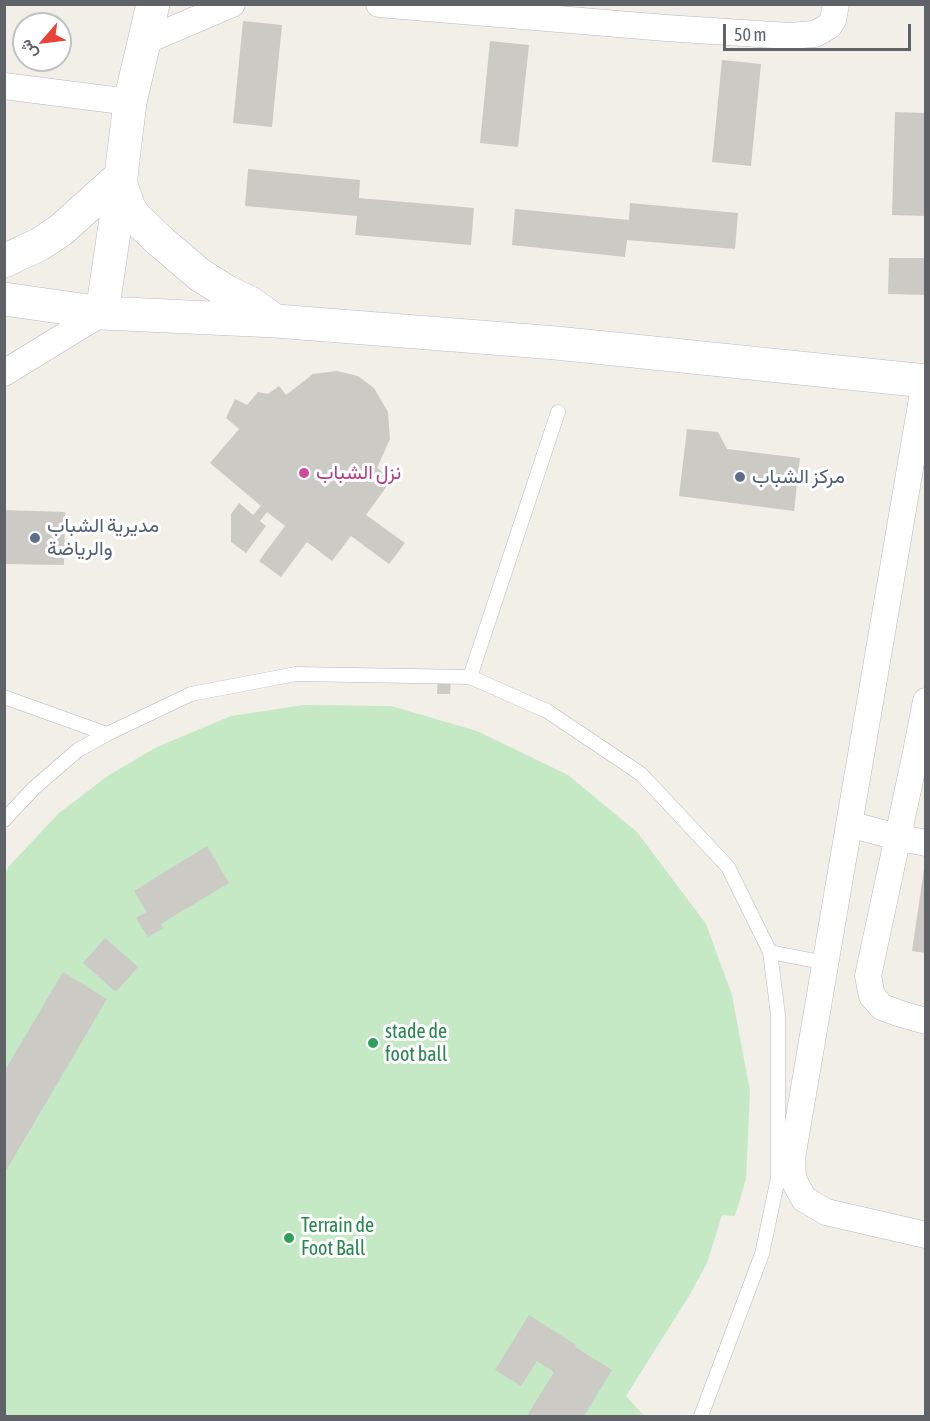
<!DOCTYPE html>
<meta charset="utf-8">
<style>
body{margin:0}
#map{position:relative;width:930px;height:1421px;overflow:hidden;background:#f1efe8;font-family:"Asap Condensed",Vazirmatn,sans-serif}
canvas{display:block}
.frame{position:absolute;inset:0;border:6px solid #5f6368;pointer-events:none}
.north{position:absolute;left:12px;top:12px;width:60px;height:60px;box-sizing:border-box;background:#fff;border:2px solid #bfc1c3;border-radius:50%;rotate:242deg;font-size:16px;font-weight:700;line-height:24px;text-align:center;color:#5f6368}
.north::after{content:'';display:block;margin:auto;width:21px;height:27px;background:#ea4335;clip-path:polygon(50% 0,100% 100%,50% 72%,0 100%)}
.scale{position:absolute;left:723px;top:24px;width:188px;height:27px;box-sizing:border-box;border:3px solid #5f6368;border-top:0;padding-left:8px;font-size:18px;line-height:21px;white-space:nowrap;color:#5f6368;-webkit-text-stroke:4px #fff;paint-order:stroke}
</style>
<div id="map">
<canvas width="930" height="1421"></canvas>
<div class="frame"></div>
<div class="north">ش</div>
<div class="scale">50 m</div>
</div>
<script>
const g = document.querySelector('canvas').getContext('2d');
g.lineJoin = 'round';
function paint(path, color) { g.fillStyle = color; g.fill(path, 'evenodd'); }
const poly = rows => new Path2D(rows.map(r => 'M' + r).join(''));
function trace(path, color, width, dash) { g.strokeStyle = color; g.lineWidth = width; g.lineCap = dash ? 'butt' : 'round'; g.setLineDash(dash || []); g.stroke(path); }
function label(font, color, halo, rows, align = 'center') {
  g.font = font + ' "Asap Condensed",Vazirmatn,sans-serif'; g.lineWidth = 6; g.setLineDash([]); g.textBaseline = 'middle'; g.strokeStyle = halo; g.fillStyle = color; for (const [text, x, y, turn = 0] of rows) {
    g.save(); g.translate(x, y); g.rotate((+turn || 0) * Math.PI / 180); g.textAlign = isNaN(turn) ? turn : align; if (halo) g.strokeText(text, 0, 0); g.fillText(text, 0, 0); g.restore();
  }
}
paint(poly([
 [304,705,391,706,477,731,568,775,637,832,706,924,732,995,750,1091,746,1179,735,1216,722,1215,707,1263,689,1296,626,1396,644,1416,5,1416,5,874,9,866,59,813,109,775,157,747,231,716]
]), '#c5e8c5');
paint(poly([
 [243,21,282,25,272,127,233,123],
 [490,41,529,45,518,147,480,143],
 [722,60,761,64,751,166,712,162],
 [895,112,926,113,926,216,892,215],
 [248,169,360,180,359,198,474,208,471,245,355,235,357,216,245,206],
 [630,203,738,213,735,249,627,240,625,257,512,245,515,209,629,220],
 [889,258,926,258,926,295,888,294],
 [337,371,358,376,374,388,388,412,390,439,377,468,392,479,366,515,405,543,389,564,351,536,332,561,307,542,281,577,259,561,285,526,267,512,260,521,266,526,246,553,231,542,231,514,239,503,253,515,261,506,210,463,239,429,226,418,235,399,247,405,258,392,268,394,279,386,286,395,313,374],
 [687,429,718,432,727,449,800,458,794,511,679,496],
 [4,510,65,512,64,565,4,564],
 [438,678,451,679,450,694,437,694],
 [207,846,229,883,161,924,163,928,148,937,136,918,147,912,134,891],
 [924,869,926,869,926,953,912,951],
 [105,938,138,967,116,992,83,963],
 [63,972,107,999,4,1174,4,1072],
 [529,1315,576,1345,575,1347,612,1370,584,1416,527,1416,554,1372,537,1361,521,1386,495,1370]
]), '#cccac5');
const lane = poly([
 [470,677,558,412],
 [4,697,107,734],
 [4,820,34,788,78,750,107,734,191,694,296,674,470,677,547,711,641,774,728,867,770,952,778,1015,778,1178,762,1254,701,1416],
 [770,952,826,963]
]);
const street = poly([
 [379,4,666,28,789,36,815,34,829,26,833,20,836,4],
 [143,42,232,4],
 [4,86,130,102],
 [4,373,102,313],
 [925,381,792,1158,793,1179,804,1199,826,1212,926,1235],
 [926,701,915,757,868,976,872,996,882,1007,901,1014,926,1021],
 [849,824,897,837,926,843]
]);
const secondary = poly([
 [121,185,129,208,135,217,160,241,200,275,227,292,250,303,274,320],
 [4,261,40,244,61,230,121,176],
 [4,299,102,313,276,321,556,343,926,381],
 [102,313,121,185,121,176,130,102,153,4]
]);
trace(lane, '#b5b8bc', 15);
trace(street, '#b5b8bc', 27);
trace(secondary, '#b6babf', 34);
trace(lane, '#fff', 14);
trace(street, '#fff', 26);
trace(secondary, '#fff', 33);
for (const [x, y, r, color] of [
 [304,473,6,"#d1479c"],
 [740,477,6,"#5c6f8a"],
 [35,538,6,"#5c6f8a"],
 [373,1043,6,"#2e9e5b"],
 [289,1238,6,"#2e9e5b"]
]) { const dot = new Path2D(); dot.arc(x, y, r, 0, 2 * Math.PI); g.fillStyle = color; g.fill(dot); trace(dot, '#fff', 2); }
label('20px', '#b23c85', '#fff', [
 ["نزل الشباب",316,473]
], 'left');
label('20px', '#4e5e75', '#fff', [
 ["مركز الشباب",752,477],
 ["مديرية الشباب",47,526],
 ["والرياضة",47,549]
], 'left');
label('20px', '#27864d', '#fff', [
 ["stade de",385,1032],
 ["foot ball",385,1055],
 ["Terrain de",301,1226],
 ["Foot Ball",301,1249]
], 'left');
</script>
